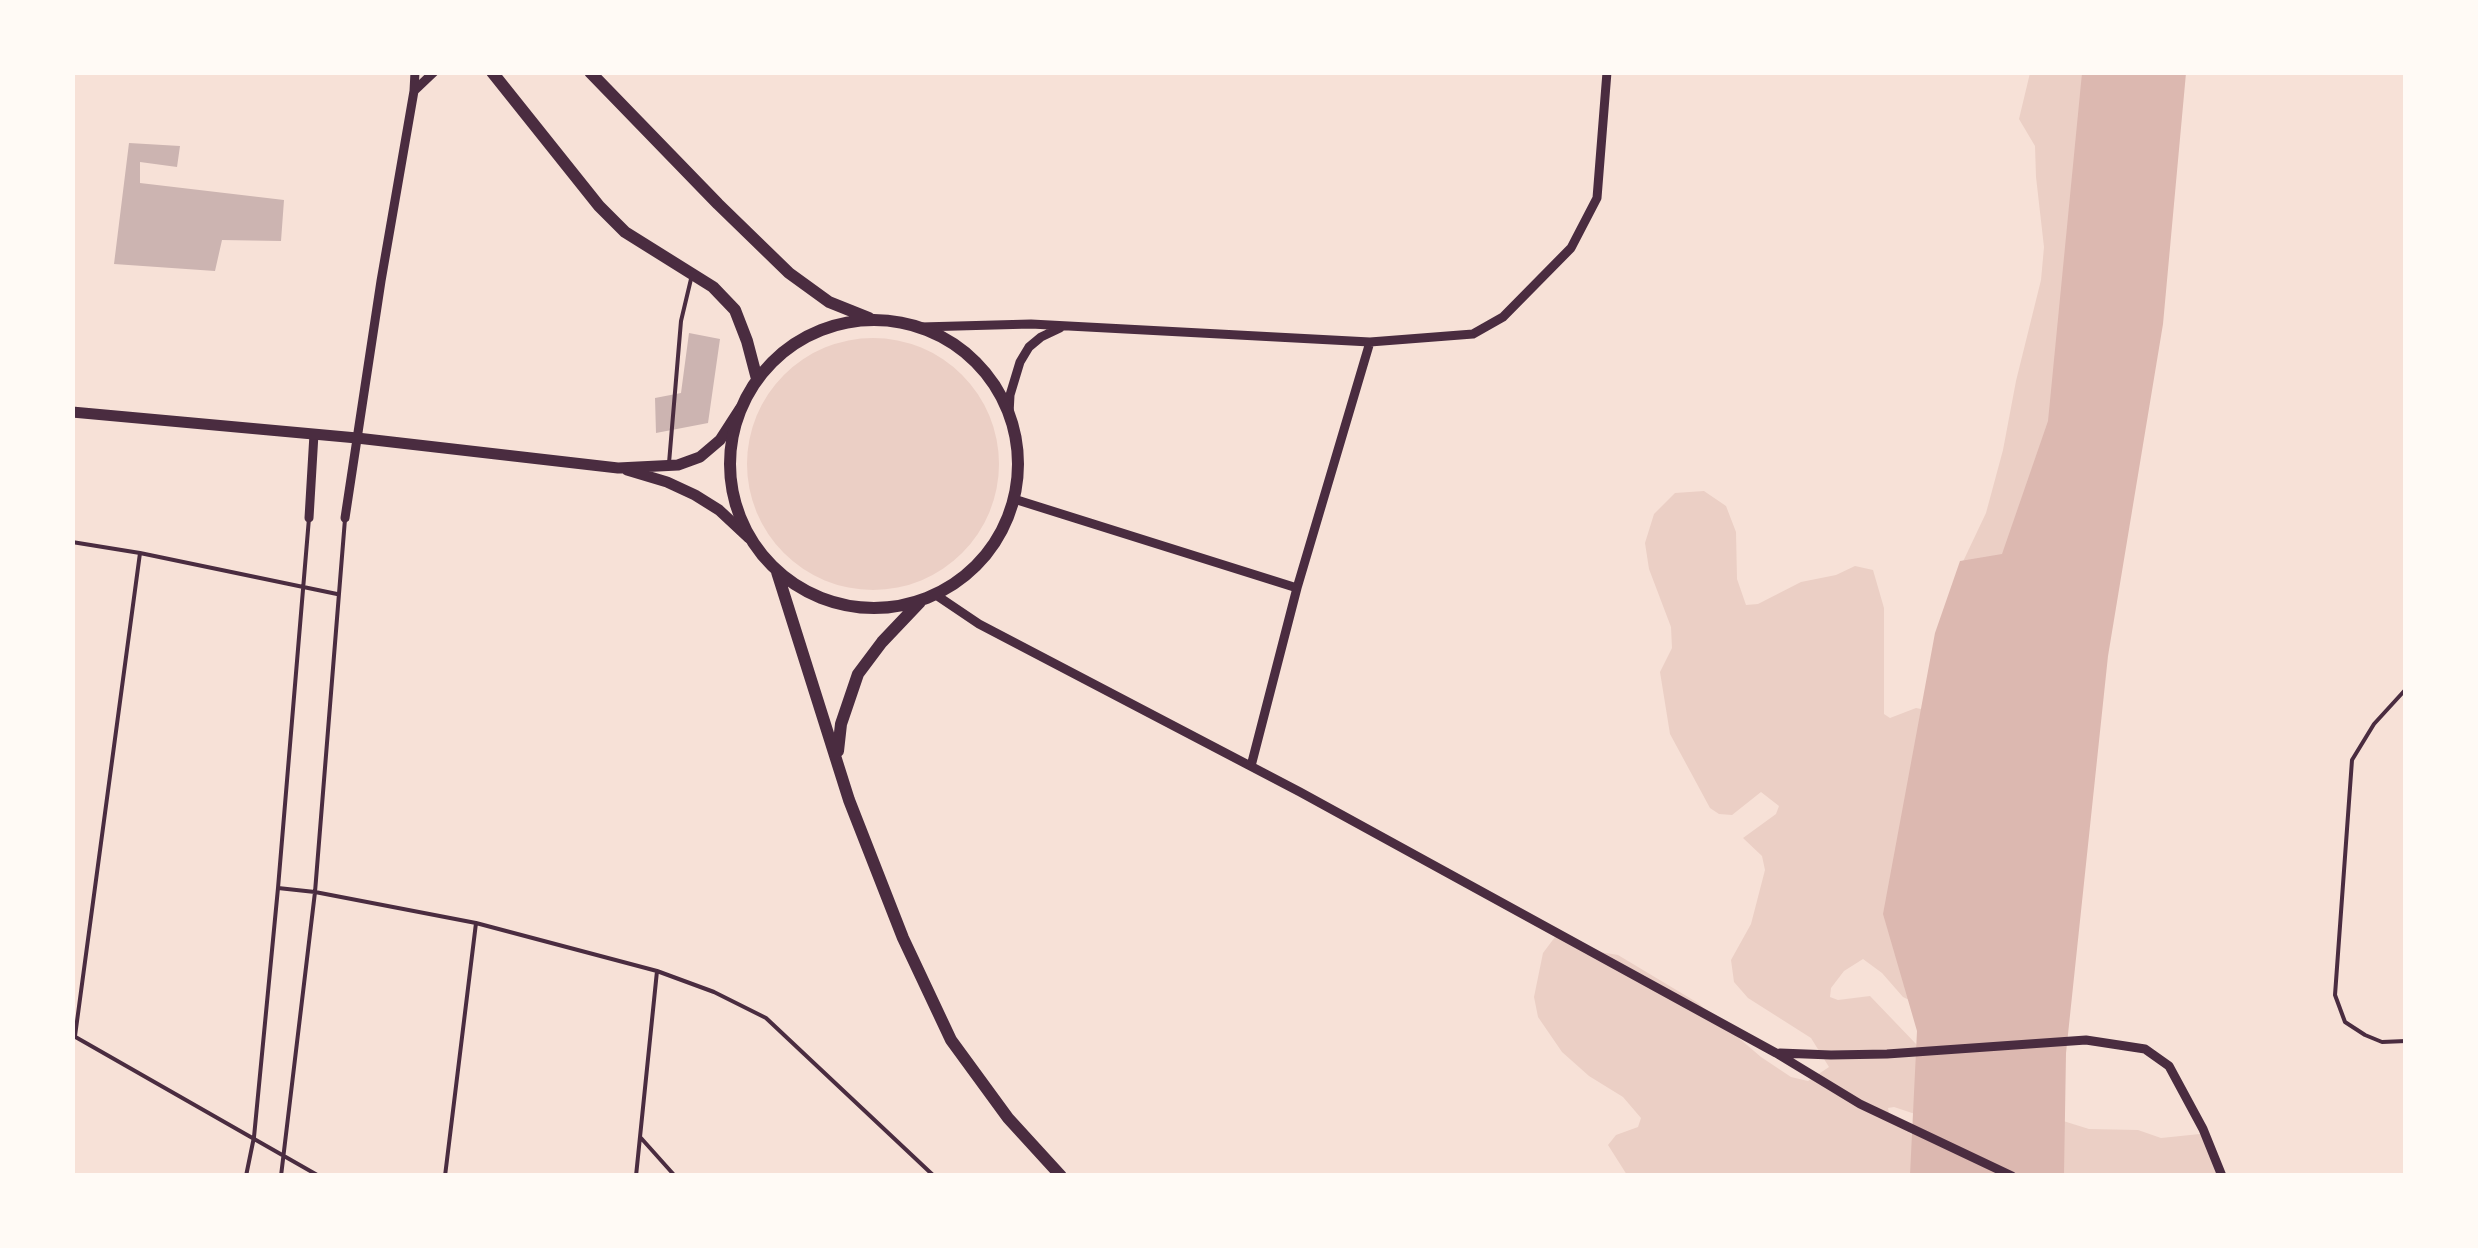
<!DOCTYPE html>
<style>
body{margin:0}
#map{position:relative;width:2478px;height:1248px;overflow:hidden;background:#f7e1d7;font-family:Roboto,sans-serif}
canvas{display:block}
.frame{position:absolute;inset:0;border:75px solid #fffaf5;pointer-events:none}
</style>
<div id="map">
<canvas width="2478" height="1248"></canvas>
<div class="frame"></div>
</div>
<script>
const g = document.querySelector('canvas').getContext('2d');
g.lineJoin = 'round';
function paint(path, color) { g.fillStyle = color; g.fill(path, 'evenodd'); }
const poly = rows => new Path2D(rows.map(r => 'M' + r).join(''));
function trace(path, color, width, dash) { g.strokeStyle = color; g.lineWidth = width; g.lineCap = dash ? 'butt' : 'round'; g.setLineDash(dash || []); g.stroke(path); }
paint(poly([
 [2030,73,2097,73,2086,291,2018,545,1941,630,1959,570,1986,513,2003,450,2016,381,2041,280,2044,247,2036,177,2035,146,2019,119],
 '747 464a126 126 0 1 1 252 0a126 126 0 1 1-252 0Z',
 [1704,491,1726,506,1736,532,1737,579,1746,605,1758,604,1801,582,1836,575,1855,566,1873,570,1884,608,1884,714,1890,718,1916,708,1931,711,1926,1008,1903,997,1882,973,1863,959,1844,971,1831,988,1830,997,1838,1000,1870,996,1917,1045,2060,1120,2089,1129,2138,1130,2161,1138,2200,1134,2222,1175,2042,1175,1933,1120,1894,1107,1888,1108,1889,1114,1933,1154,1971,1175,1627,1175,1608,1145,1616,1135,1638,1127,1641,1118,1623,1097,1589,1076,1562,1052,1538,1017,1534,997,1543,953,1555,937,1565,935,1594,951,1618,955,1698,1003,1761,1057,1791,1077,1808,1081,1829,1067,1811,1038,1748,998,1734,982,1731,960,1751,924,1765,870,1762,856,1743,838,1776,814,1779,806,1761,792,1732,815,1719,814,1710,808,1670,734,1660,672,1672,648,1671,627,1649,569,1645,543,1654,514,1675,493]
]), '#ebcfc5');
paint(poly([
 [2082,73,2186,73,2163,324,2108,656,2066,1053,2064,1175,1910,1175,1917,1031,1883,914,1935,633,1960,561,2002,554,2048,421]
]), '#dcb8b0');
paint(poly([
 [129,143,180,146,177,167,140,162,140,183,284,200,281,241,222,240,215,271,114,264],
 [689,333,720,339,708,423,656,433,655,398,681,393]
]), '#ccb4b1');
trace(poly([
 [669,463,681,321,691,279],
 [72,542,140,553,337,594],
 [2406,689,2374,724,2352,760,2335,995,2345,1022,2365,1035,2382,1042,2406,1041],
 [278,888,315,892,476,923,657,971,714,992,766,1018,934,1176],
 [72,1035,319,1176],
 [75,1036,140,553],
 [641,1138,675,1176],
 [246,1176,254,1137,278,888,309,518],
 [281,1176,315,892,345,519],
 [445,1176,476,923],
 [636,1176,657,971]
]), '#4a2c40', 4);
trace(poly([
 [414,91,434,72],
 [921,327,1031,324,1370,342,1473,334,1503,317,1571,248,1597,198,1607,72],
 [1009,414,1010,395,1020,362,1029,347,1041,337,1060,328],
 [1014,499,1297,588],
 [309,518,314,434],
 [345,518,381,281,414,91,415,72],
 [936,595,979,624,1300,792,1776,1053,1860,1104,2012,1176],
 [1251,766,1297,588,1370,342],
 [1780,1053,1831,1055,1887,1054,2086,1040,2145,1049,2169,1066,2203,1129,2222,1176]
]), '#4a2c40', 9);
trace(poly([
 [72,412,357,438,618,468,678,465,700,457,720,440,740,409],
 [627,470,667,482,695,495,719,510,749,538]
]), '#4a2c40', 11);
trace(poly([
 [492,72,599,206,625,232,713,287,735,310,747,341,757,379],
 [590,72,718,204,789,273,829,302,869,318],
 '730 464a144 144 0 1 1 288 0a144 144 0 1 1-288 0Z',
 [777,572,849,800,903,938,951,1040,1008,1118,1061,1176],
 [838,751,841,724,858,674,882,642,920,602]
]), '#4a2c40', 12);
</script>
